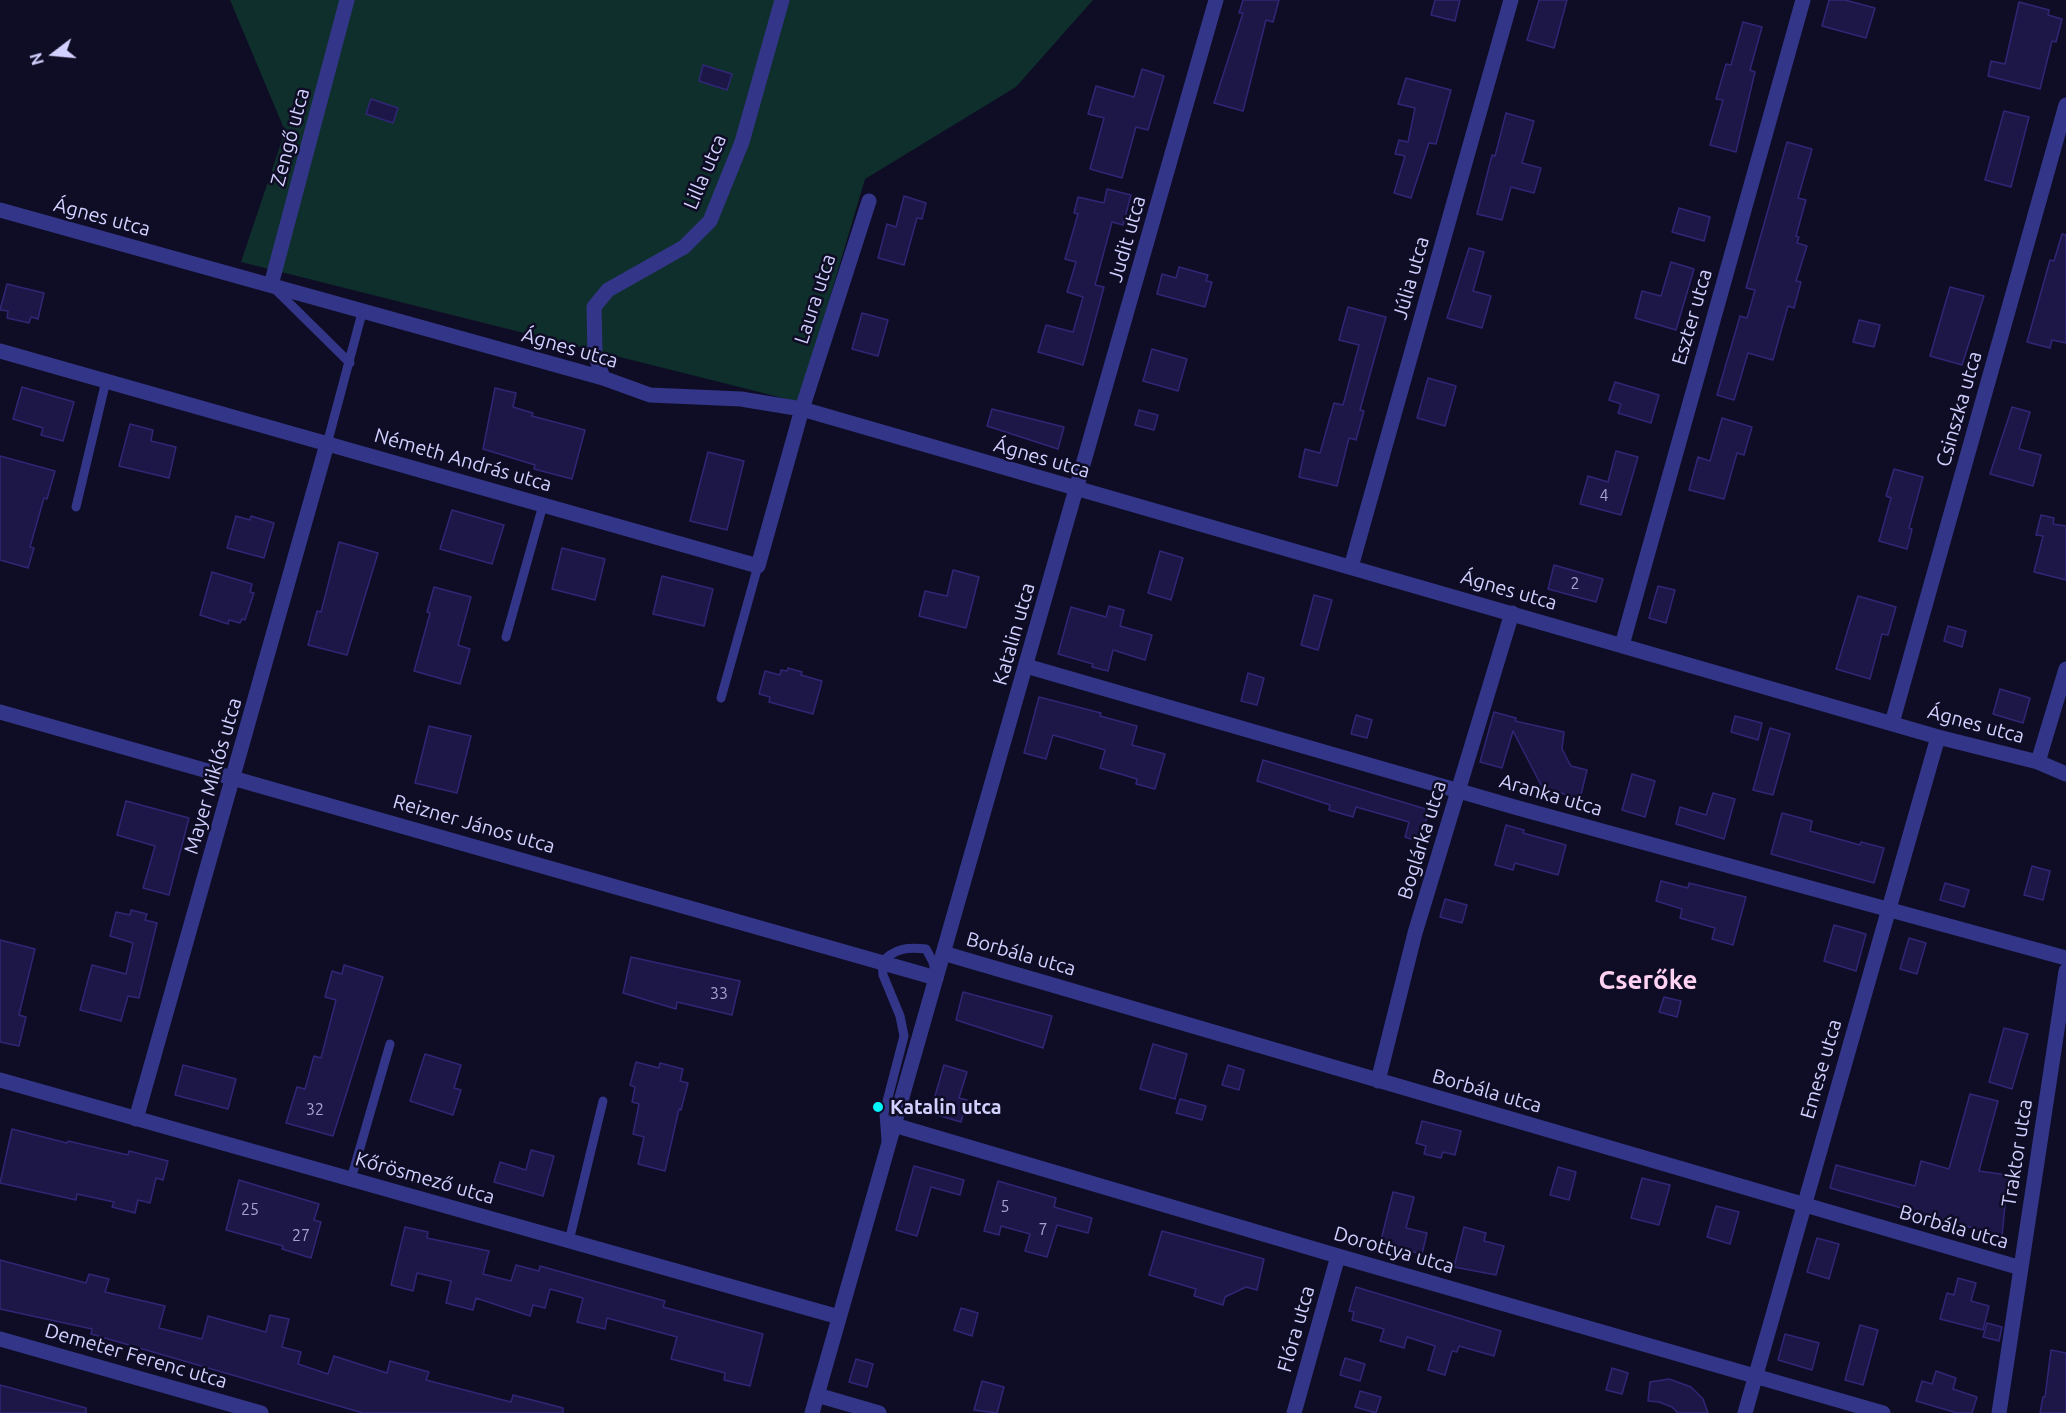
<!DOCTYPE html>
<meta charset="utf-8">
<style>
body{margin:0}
#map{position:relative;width:2066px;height:1413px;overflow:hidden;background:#0f0c25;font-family:Ubuntu,sans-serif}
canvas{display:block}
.north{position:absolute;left:24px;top:24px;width:60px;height:60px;-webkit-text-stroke:4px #0f0c25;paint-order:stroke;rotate:254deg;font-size:16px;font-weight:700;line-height:24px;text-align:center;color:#d2d0ff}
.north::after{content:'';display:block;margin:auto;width:21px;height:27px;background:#d2d0ff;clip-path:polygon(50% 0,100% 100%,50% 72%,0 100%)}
</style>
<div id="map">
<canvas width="2066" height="1413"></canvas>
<div class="north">N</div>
</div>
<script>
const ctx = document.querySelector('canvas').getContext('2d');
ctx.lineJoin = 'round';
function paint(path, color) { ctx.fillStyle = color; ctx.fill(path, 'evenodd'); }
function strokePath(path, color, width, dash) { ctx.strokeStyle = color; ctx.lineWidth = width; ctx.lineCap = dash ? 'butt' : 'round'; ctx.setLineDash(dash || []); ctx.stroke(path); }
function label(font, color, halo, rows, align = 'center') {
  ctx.font = font + ' Ubuntu,sans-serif'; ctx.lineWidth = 5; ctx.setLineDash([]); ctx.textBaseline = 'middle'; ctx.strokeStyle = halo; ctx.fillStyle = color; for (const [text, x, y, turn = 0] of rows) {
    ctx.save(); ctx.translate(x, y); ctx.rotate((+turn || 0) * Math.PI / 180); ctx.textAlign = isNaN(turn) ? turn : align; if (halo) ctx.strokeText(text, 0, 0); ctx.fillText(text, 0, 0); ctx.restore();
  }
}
paint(new Path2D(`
 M230,0H1093L1016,87L865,179L799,402L241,262L285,131Z`), '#0f2f2c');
const building = new Path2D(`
 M1243,0H1279L1273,22L1266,20L1243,111L1214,103L1243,13H1239Z
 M1435,0H1460L1455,21L1431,15Z
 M1539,0H1567L1554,48L1527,40Z
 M1829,0H1845L1875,8L1866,38L1822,26Z
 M2019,2L2049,10L2048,15L2062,19L2056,42L2052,41L2040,89L1988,76L1991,61L2005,64Z
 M1743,22L1762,27L1750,70L1755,72L1736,152L1710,145L1723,100L1716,99L1726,64L1731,65Z
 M703,65L732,74L727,90L699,81Z
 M1142,69L1164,76L1148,130L1136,127L1122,178L1090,169L1104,118L1088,114L1096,86L1134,97Z
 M1406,78L1451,90L1436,144L1429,143L1411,198L1394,193L1405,156L1395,154L1399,140L1408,142L1415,108L1398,104Z
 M371,99L398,108L393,123L366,114Z
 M2004,111L2029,117L2011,187L1985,180Z
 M1506,113L1534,121L1522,163L1541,168L1534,193L1511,187L1502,220L1477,214L1492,155L1495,156Z
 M1787,142L1812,149L1798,198L1806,200L1796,236L1799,237L1797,243L1807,246L1796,281L1801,282L1794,308L1788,306L1773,360L1748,353L1734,400L1717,395L1740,316L1747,318L1755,290L1746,288Z
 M1107,189L1131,195L1123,225L1112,222L1095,285L1104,287L1083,365L1038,352L1046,325L1073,332L1083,297L1067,292L1076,262L1065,259L1078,214L1074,213L1078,197L1104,203Z
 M904,196L926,203L922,219L917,218L904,265L878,258L887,224L896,227Z
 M1679,208L1710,217L1704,241L1672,232Z
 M2062,234L2066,235V343L2052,340L2050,348L2027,342L2050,260L2054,261Z
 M1469,248L1484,252L1473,291L1491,296L1482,328L1447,318Z
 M1671,262L1694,269L1676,330L1635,318L1642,291L1661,296Z
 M1179,267L1208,275L1206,281L1212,282L1205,307L1157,294L1162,274L1176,278Z
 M7,284L44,293L38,319L31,317L29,323L7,318L8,311L0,310Z
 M1950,287L1984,296L1962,365L1930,356Z
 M1348,307L1386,317L1360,410L1364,411L1356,440L1349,438L1337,486L1299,477L1305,449L1320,453L1334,403L1343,405L1359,345L1339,340Z
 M862,313L888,320L878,356L852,349Z
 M1859,320L1880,325L1874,347L1853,342Z
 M1152,349L1187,359L1178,391L1143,381Z
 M1428,378L1456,386L1445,426L1417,418Z
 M1615,382L1659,395L1651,423L1618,413L1621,404L1609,400Z
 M22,387L74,402L63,441L41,435L43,428L13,419Z
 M495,388L516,393L513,407L533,413L532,416L585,430L572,479L534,469L535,465L483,449Z
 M2012,407L2030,412L2019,449L2041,455L2033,486L1990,474Z
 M992,409L1064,427L1058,449L987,426Z
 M1139,410L1158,415L1154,430L1135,425Z
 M1722,418L1752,427L1744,455L1737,453L1724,499L1689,490L1698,457L1710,461Z
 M130,424L153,430L151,441L176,447L169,478L119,466Z
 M1616,451L1638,457L1621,515L1580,504L1588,476L1608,482Z
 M708,452L744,461L727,530L690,521Z
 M0,456L55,471L47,499L44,498L30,547L34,548L28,568L0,560Z
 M1894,469L1923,477L1909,528L1912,529L1907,549L1879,541L1891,498L1886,496Z
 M452,510L504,525L492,564L440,549Z
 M2041,515L2054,518L2053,524L2066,526V580L2034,572L2043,536L2036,535Z
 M236,516L250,520L251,516L274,523L264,558L227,548Z
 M339,542L378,553L347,655L308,645L317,611L321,612Z
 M562,548L605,559L595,600L552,589Z
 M1160,551L1183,558L1171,600L1148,593Z
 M1554,565L1603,579L1596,602L1548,589Z
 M953,570L979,577L966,628L919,616L925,591L947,596Z
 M212,572L252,584L250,592L254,593L245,620L242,619L240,623L229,620L228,624L200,615Z
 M662,576L713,589L704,626L653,614Z
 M1658,586L1675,590L1666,623L1649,618Z
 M434,587L471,597L458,645L470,649L460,684L414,671L430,613L427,612Z
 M1314,595L1332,600L1318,650L1301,645Z
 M1858,596L1896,607L1888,635L1882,634L1870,679L1836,669Z
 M1109,606L1124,610L1120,626L1152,635L1145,660L1113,650L1108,671L1092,667L1093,664L1058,654L1071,607L1106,617Z
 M1948,626L1966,631L1962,647L1944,641Z
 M788,668L802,672L801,675L822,681L813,714L769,702L770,697L759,694L765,671L780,675L781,670L787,671Z
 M1248,673L1264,678L1257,705L1241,701Z
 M2000,689L2030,698L2023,723L1993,714Z
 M1039,697L1101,713L1100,716L1137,726L1132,745L1165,754L1155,789L1136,784L1137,779L1100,768L1105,750L1053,735L1046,759L1024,753Z
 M1494,712L1516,718L1515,721L1564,732L1562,749L1571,766L1587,770L1580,799L1542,787L1513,731L1502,768L1480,762Z
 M1356,715L1372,720L1367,738L1351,734Z
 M1735,716L1762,723L1758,740L1731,732Z
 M429,726L471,736L457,793L415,783Z
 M1770,728L1790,734L1773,795L1753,790Z
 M1263,760L1429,810L1420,842L1405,837L1409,822L1356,807L1353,817L1329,810L1330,805L1257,781Z
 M1632,774L1655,781L1645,817L1622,810Z
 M1713,793L1735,799L1724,839L1676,824L1680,807L1706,815Z
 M126,801L189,818L169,895L143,888L155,846L117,835Z
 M1782,813L1812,821L1810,831L1860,845L1861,842L1884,848L1874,883L1771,854Z
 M1506,825L1524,830L1523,833L1566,845L1558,875L1515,863L1513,870L1495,865Z
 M2032,866L2050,871L2043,900L2024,895Z
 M1661,881L1688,888L1689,883L1746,897L1733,945L1712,939L1715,928L1680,918L1682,909L1656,901Z
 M1945,883L1969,890L1964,907L1940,900Z
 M1445,899L1467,905L1462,923L1440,917Z
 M131,910L147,914L145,920L157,923L139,998L128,996L121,1021L80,1010L92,965L126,974L133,943L110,936L116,912L130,915Z
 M1834,925L1866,934L1856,971L1824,961Z
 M1909,938L1926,943L1917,974L1900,969Z
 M0,940L35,949L19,1015L26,1017L19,1046L0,1042Z
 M631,957L740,981L732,1015L677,1002L676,1009L623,993Z
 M344,965L383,977L333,1136L286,1123L297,1087L305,1089L314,1056L321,1058L336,1000L325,997L332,971L342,974Z
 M963,992L1052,1016L1043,1048L956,1020Z
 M1664,997L1681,1001L1677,1017L1659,1012Z
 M2004,1028L2028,1034L2012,1089L1989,1082Z
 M1153,1044L1187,1054L1175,1099L1140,1089Z
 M425,1054L461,1065L454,1088L461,1090L453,1115L410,1101Z
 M636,1062L659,1068L660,1063L683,1069L680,1081L688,1083L681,1110L679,1109L665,1171L638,1164L644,1137L633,1134L639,1104L632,1102L635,1087L630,1085Z
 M183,1065L236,1079L228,1109L175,1095Z
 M944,1065L967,1072L959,1098L967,1100L961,1122L930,1113Z
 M1228,1065L1244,1070L1239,1090L1222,1085Z
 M1970,1094L1998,1101L1979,1171L2008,1175L2002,1236L1830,1188L1836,1165L1915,1186L1921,1161L1949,1169Z
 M1180,1099L1206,1106L1202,1120L1176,1113Z
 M1422,1121L1461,1131L1455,1155L1443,1152L1441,1158L1424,1154L1426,1146L1416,1143Z
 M12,1129L67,1143L68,1141L128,1155L129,1151L168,1161L163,1180L156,1178L150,1203L138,1200L135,1213L112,1207L114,1202L77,1194L76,1200L0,1183Z
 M531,1150L554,1156L543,1196L494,1182L500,1162L526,1170Z
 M914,1166L964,1180L960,1195L931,1187L917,1236L896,1230Z
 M1558,1167L1576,1172L1569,1200L1550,1195Z
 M1642,1178L1670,1185L1659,1225L1631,1218Z
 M239,1180L319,1204L314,1220L321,1222L311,1258L282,1249L283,1246L226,1230Z
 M998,1181L1056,1198L1054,1207L1092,1218L1088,1233L1057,1225L1047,1257L1025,1251L1030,1234L1001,1226L999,1235L984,1231Z
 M1393,1192L1414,1197L1406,1228L1427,1233L1422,1254L1380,1244Z
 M1716,1206L1739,1212L1730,1244L1707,1237Z
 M405,1227L428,1232L427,1238L489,1251L483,1274L511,1281L516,1265L539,1271L540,1266L665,1301L663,1307L763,1334L750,1386L724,1380L725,1373L671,1359L677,1337L607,1318L605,1329L577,1322L583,1298L550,1289L545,1308L533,1305L530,1316L476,1298L473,1310L446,1303L451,1281L417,1273L413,1291L391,1285Z
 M1464,1227L1486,1233L1484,1241L1504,1246L1496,1275L1454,1267Z
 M1162,1231L1264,1259L1257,1290L1246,1287L1225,1297L1223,1305L1194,1296L1196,1289L1149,1275Z
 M1817,1238L1839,1244L1829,1279L1807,1272Z
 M0,1260L86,1283L89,1274L109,1279L105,1292L165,1306L159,1328L202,1339L208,1316L266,1332L270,1315L289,1319L282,1347L301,1352L298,1364L328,1374L334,1356L387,1373L390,1361L429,1372L426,1380L511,1402L513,1395L563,1408V1413H363L91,1334L92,1329L0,1309Z
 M1958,1278L1976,1283L1971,1301L1989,1306L1983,1330L1940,1319L1947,1293L1954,1295Z
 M1356,1287L1501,1331L1494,1356L1459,1346L1457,1352L1452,1351L1445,1375L1428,1370L1435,1346L1407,1337L1404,1348L1380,1341L1384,1329L1352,1320L1354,1312L1349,1311Z
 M961,1308L978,1313L972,1336L954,1330Z
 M1987,1323L2002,1327L1999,1341L1983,1337Z
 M1860,1325L1878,1330L1863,1385L1845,1380Z
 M1785,1334L1819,1343L1812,1370L1778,1360Z
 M2051,1350L2066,1353V1413H2040L2043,1397H2045Z
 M1345,1358L1365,1364L1360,1381L1340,1375Z
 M856,1359L873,1364L867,1387L849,1382Z
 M1612,1368L1628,1373L1622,1394L1606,1390Z
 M1936,1371L1956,1378L1953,1389L1977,1397L1972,1413H1957L1916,1401L1922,1381L1932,1384Z
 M1669,1379L1691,1387L1703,1399L1708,1413H1678L1672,1407L1659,1402L1648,1401L1650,1382Z
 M982,1381L1004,1387L997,1413L974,1410Z
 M0,1385L86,1408V1413H0Z
 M1360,1391L1381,1397L1376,1413L1355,1407Z`);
paint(building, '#1d1748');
strokePath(building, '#302676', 1.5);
strokePath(new Path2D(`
 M275,289L350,363
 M327,444L362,313
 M76,507L106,381
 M506,637L543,505
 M721,698L758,566
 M886,1141L884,1113L904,1036L900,1016L883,975L882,963C893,948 909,947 926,949L933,962L935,973
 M351,1179L390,1044
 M569,1241L603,1101`), '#333688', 9);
strokePath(new Path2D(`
 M0,210L603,378L650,395L741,399L802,409L1938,737L2038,762L2066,774
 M271,285L347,0
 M0,351L758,566L802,409L869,201
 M603,378L595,354L594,307L608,290L684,247L710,221L742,142L782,0
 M1351,567L1511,0
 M1622,645L1803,0
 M1026,666L1518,808L2066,958
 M0,712L936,978L1216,0
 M1892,723L2066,105
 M2038,762L2066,669
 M943,953L2021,1268
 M0,1080L839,1317
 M1378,1081L1415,933L1512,613
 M136,1119L327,444
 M894,1125L1338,1256L1883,1413
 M0,1339L261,1413
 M817,1395L879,1413
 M1294,1413L1338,1256
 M1745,1413L1938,737
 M1999,1413L2066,971`), '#333688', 15);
strokePath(new Path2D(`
 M812,1413L936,978`), '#333688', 15);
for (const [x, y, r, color] of [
 [878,1107,6,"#00f5fb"]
]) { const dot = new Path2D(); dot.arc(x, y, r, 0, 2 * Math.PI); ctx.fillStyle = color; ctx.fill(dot); strokePath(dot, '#0f0c25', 2); }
label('16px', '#a5a2d1', null, [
 ["4",1604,496],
 ["2",1575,584],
 ["33",719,994],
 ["32",315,1110],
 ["5",1005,1207],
 ["25",250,1210],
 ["7",1043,1230],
 ["27",301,1236]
]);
label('20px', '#d2d0ff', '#0f0c25', [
 ["Zengő utca",290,137,-75],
 ["Lilla utca",705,172,-67],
 ["Ágnes utca",102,217,15],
 ["Judit utca",1127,239,-74],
 ["Júlia utca",1411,278,-74],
 ["Laura utca",815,299,-72],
 ["Eszter utca",1692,317,-74],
 ["Ágnes utca",570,348,16],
 ["Csinszka utca",1959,409,-74],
 ["Ágnes utca",1042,458,16],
 ["Németh András utca",463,460,16],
 ["Ágnes utca",1509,590,16],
 ["Katalin utca",1014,634,-74],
 ["Ágnes utca",1976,724,15],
 ["Mayer Miklós utca",213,776,-74],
 ["Aranka utca",1551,795,16],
 ["Reizner János utca",474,824,16],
 ["Boglárka utca",1422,840,-73],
 ["Borbála utca",1021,954,16],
 ["Emese utca",1821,1069,-74],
 ["Borbála utca",1487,1091,16],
 ["Traktor utca",2017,1153,-81],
 ["Kőrösmező utca",425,1178,16],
 ["Borbála utca",1954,1227,16],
 ["Dorottya utca",1394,1250,16],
 ["Flóra utca",1296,1329,-74],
 ["Demeter Ferenc utca",136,1356,16]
]);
label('bold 20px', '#d2d0ff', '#0f0c25', [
 ["Katalin utca",890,1107]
], 'left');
label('bold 26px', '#ffd2f2', '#0f0c25', [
 ["Cserőke",1648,980]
]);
</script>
